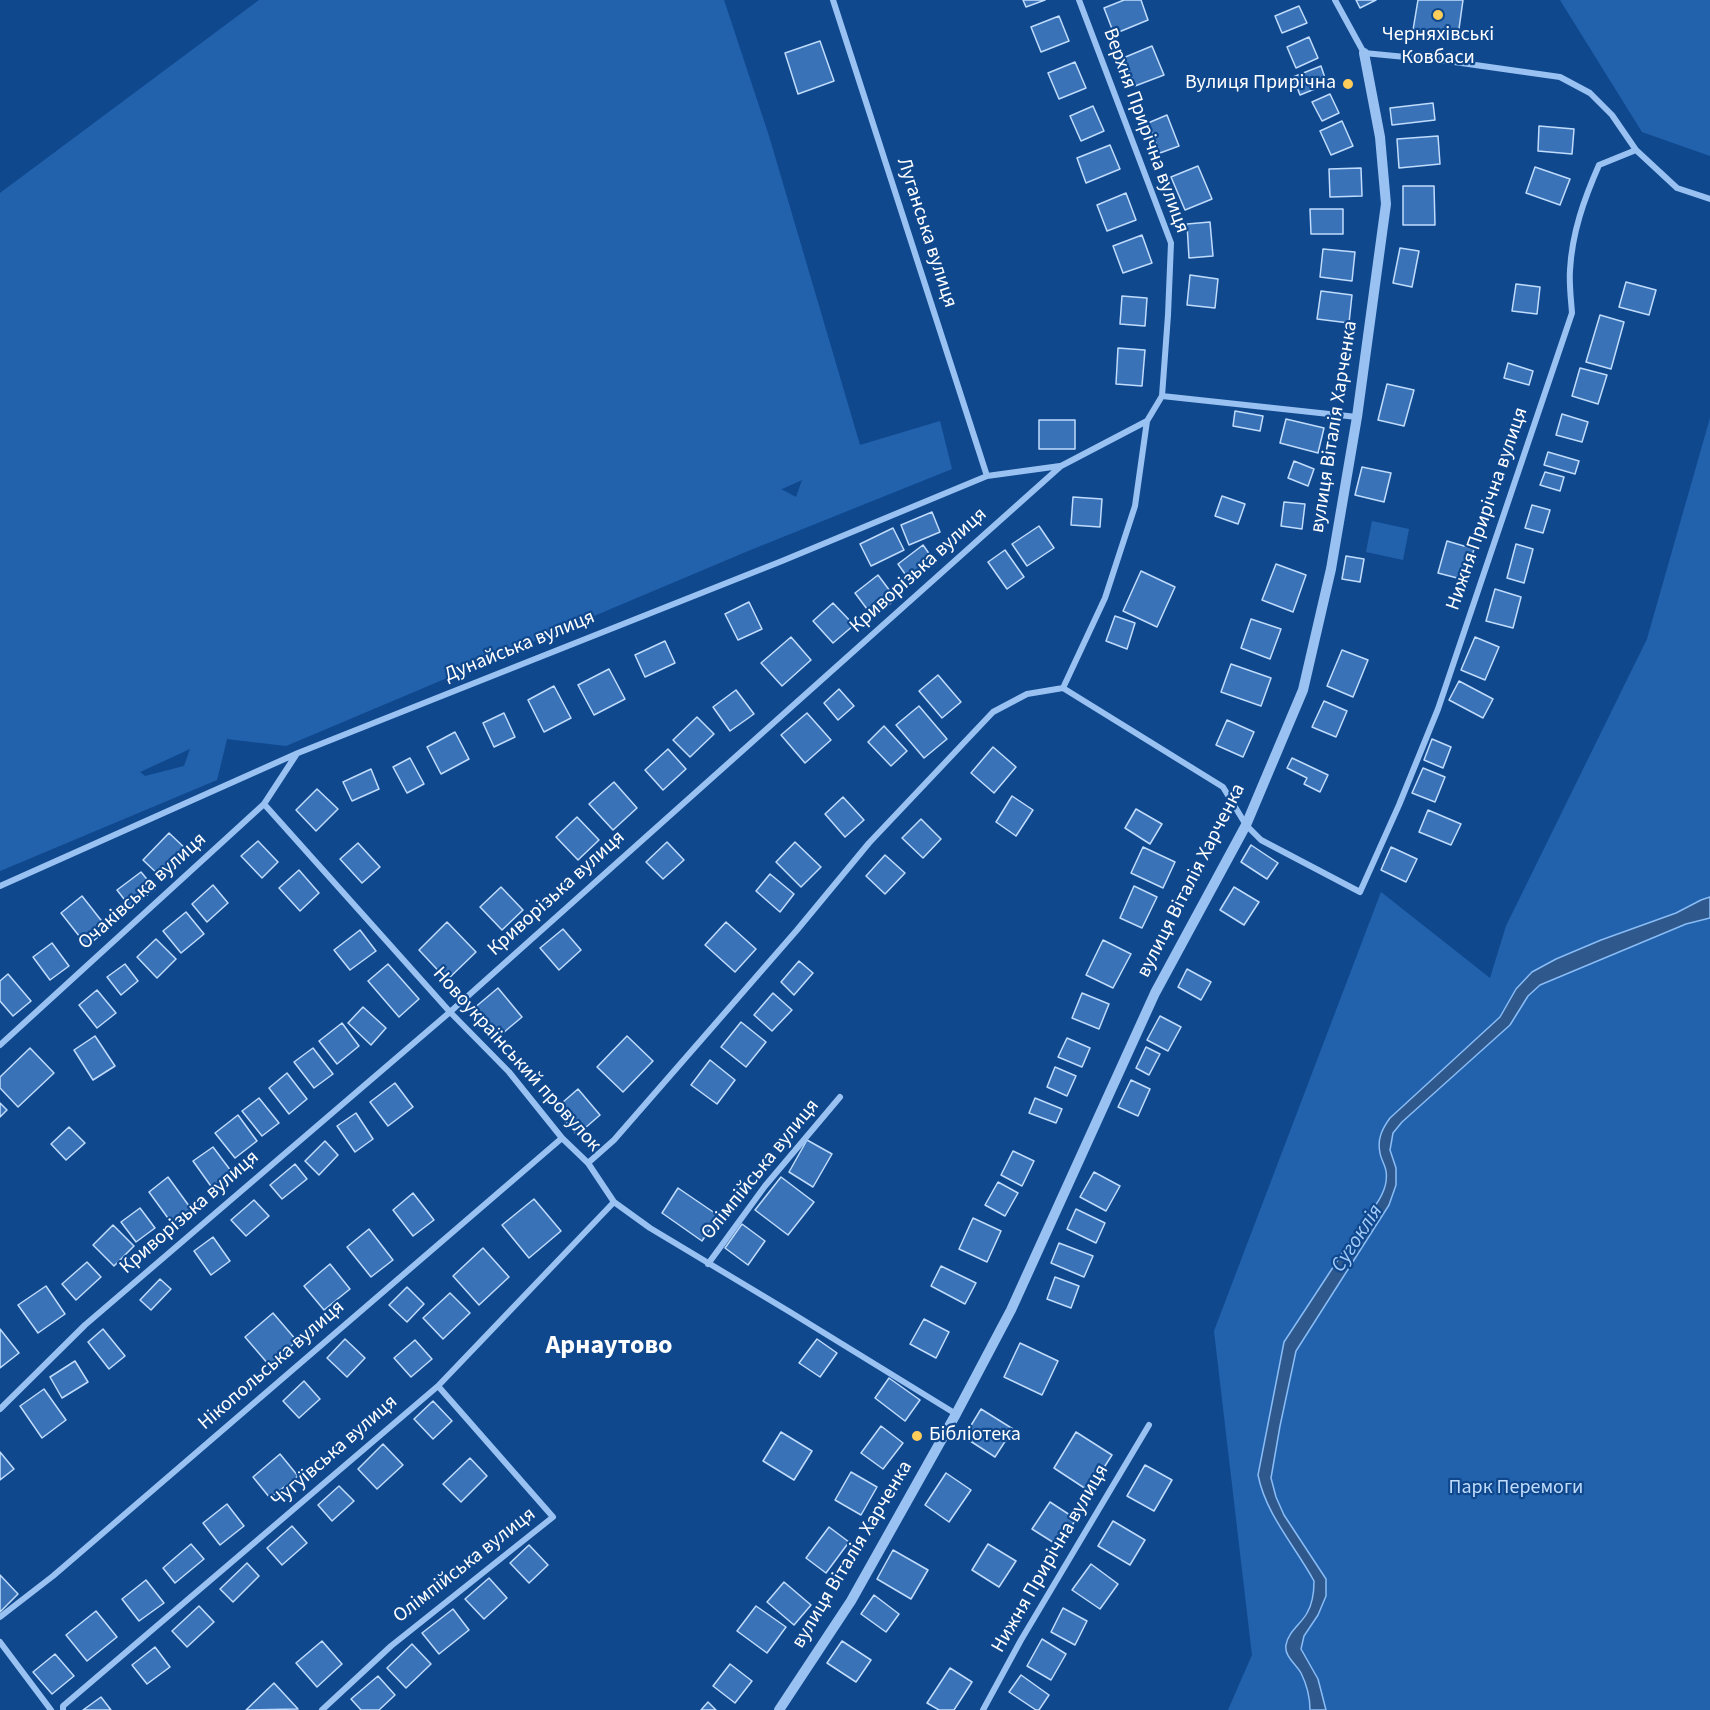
<!DOCTYPE html>
<meta charset="utf-8">
<style>
body{margin:0}
canvas{display:block;background:#10488e}
</style>
<canvas width="1710" height="1710"></canvas>
<script>
const ctx = document.querySelector('canvas').getContext('2d');
ctx.lineJoin = 'round';
function paint(path, color) { ctx.fillStyle = color; ctx.fill(path, 'evenodd'); }
function strokePath(path, color, width, dash) { ctx.strokeStyle = color; ctx.lineWidth = width; ctx.lineCap = dash ? 'butt' : 'round'; ctx.setLineDash(dash || []); ctx.stroke(path); }
function label(font, color, halo, rows, align = 'center') {
  ctx.font = font + ' "Source Sans 3",sans-serif'; ctx.lineWidth = 4.5; ctx.setLineDash([]); ctx.textBaseline = 'middle'; ctx.strokeStyle = halo; ctx.fillStyle = color; for (const [text, x, y, turn = 0] of rows) {
    ctx.save(); ctx.translate(x, y); ctx.rotate((+turn || 0) * Math.PI / 180); ctx.textAlign = isNaN(turn) ? turn : align; if (halo) ctx.strokeText(text, 0, 0); ctx.fillText(text, 0, 0); ctx.restore();
  }
}
paint(new Path2D(`
 M259,0H724L769,136L860,445L940,421L952,469L748,551L286,746L227,739L217,780L0,871V193ZM802,480L796,497L781,489H782ZM190,749L184,766L145,776L140,772Z
 M1560,0H1710V156L1642,132Z
 M1710,418V897L1701,900L1676,913L1601,940L1556,959L1516,989L1500,1017L1390,1118L1380,1153L1387,1172L1383,1192L1377,1205L1366,1217L1284,1342L1258,1475L1314,1581C1314,1606 1304,1617 1289,1636L1291,1660L1300,1671L1306,1685L1310,1701V1710H1228L1252,1655L1214,1331L1381,892L1490,978L1506,926L1647,639Z
 M1372,521L1409,529L1403,560L1366,552Z
 M1710,918V1710H1326L1318,1679L1301,1649L1304,1636L1318,1615L1326,1596V1579L1284,1515L1276,1497L1271,1478L1280,1426L1296,1351L1389,1205L1396,1184V1168L1390,1150L1393,1133L1402,1122L1510,1025L1528,996L1540,985L1686,924Z`), '#2262ad');
const water = new Path2D(`
 M1710,897V918L1686,924L1540,985L1528,996L1510,1025L1402,1122L1393,1133L1390,1150L1396,1168V1185L1389,1205L1296,1351L1280,1426L1271,1478L1276,1497L1284,1515L1326,1579V1596L1318,1615L1304,1636L1301,1649L1318,1679L1326,1710H1310C1310,1697 1307,1685 1301,1673C1296,1664 1284,1656 1286,1645C1288,1632 1301,1624 1307,1613C1313,1603 1314,1592 1314,1581C1295,1546 1266,1515 1258,1475L1284,1342L1366,1217C1377,1205 1389,1189 1386,1171C1385,1165 1381,1159 1380,1153C1377,1139 1382,1129 1390,1118L1500,1017L1516,989L1532,972L1556,959L1601,940L1676,913L1701,900Z`);
paint(water, '#2f588c');
strokePath(water, '#8abdf6', 1.5);
const building = new Path2D(`
 M1023,0H1045L1026,7Z
 M1124,0H1141L1148,20L1114,34L1104,8Z
 M1356,0H1376L1360,8Z
 M1418,0H1463L1458,36L1413,30Z
 M1299,6L1307,23L1282,33L1275,16Z
 M1059,16L1069,41L1041,52L1031,27Z
 M1309,37L1318,58L1296,68L1287,47Z
 M820,41L834,81L798,94L785,53Z
 M1152,46L1164,75L1135,86L1123,58Z
 M1075,62L1086,88L1059,99L1048,73Z
 M1321,66L1327,84L1300,95L1293,77Z
 M1330,94L1339,113L1322,121L1312,102Z
 M1433,103L1435,120L1392,125L1390,108Z
 M1093,106L1104,131L1081,141L1070,116Z
 M1167,115L1179,146L1160,153L1148,123Z
 M1342,121L1353,146L1331,155L1320,131Z
 M1539,126L1574,129L1572,154L1538,151Z
 M1438,136L1440,164L1399,168L1397,139Z
 M1110,145L1120,169L1086,183L1077,158Z
 M1198,166L1212,199L1185,210L1171,177Z
 M1535,167L1570,179L1560,205L1526,193Z
 M1361,168L1362,196L1330,197L1329,169Z
 M1403,186H1434L1435,225H1403Z
 M1126,193L1136,220L1107,231L1097,205Z
 M1310,209H1343V234H1311Z
 M1210,222L1213,256L1189,258L1187,224Z
 M1142,235L1152,263L1123,273L1113,246Z
 M1400,248L1419,251L1412,287L1393,283Z
 M1323,249L1355,252L1352,281L1320,277Z
 M1190,275L1218,279L1215,308L1187,305Z
 M1626,282L1656,290L1649,315L1619,307Z
 M1516,284L1540,287L1537,314L1512,311Z
 M1321,291L1352,295L1349,323L1317,319Z
 M1122,296L1147,298L1145,326L1120,324Z
 M1600,315L1624,322L1611,369L1586,362Z
 M1118,348L1145,350L1142,386L1116,384Z
 M1508,363L1533,371L1529,385L1504,378Z
 M1580,368L1607,375L1598,404L1572,396Z
 M1387,384L1414,390L1404,426L1378,420Z
 M1235,411L1263,416L1260,431L1233,426Z
 M1562,414L1588,422L1582,442L1556,435Z
 M1286,419L1324,428L1318,453L1280,443Z
 M1039,420H1075V449H1039Z
 M1548,452L1579,461L1575,474L1544,465Z
 M1294,461L1314,469L1308,486L1288,478Z
 M1362,467L1391,473L1384,502L1355,495Z
 M1545,472L1564,477L1560,491L1540,485Z
 M1222,496L1245,504L1238,524L1215,516Z
 M1073,497L1102,499L1100,527L1071,525Z
 M1284,502L1305,504L1302,529L1281,526Z
 M1532,505L1550,510L1543,533L1525,528Z
 M932,512L940,532L909,545L901,525Z
 M1039,526L1054,548L1027,566L1012,544Z
 M893,528L904,550L871,566L860,544Z
 M1447,541L1474,549L1465,580L1438,573Z
 M1516,544L1533,549L1524,583L1507,578Z
 M923,545L935,562L910,581L898,564Z
 M1005,550L1024,577L1007,589L988,562Z
 M1346,556L1364,559L1360,582L1342,579Z
 M1276,564L1306,575L1293,612L1262,600Z
 M1141,571L1175,587L1157,627L1123,611Z
 M878,575L896,599L873,617L855,593Z
 M1495,589L1521,597L1513,628L1486,621Z
 M749,602L762,629L738,640L725,614Z
 M833,603L854,625L833,643L813,621Z
 M1115,616L1135,623L1127,649L1106,641Z
 M1251,619L1281,629L1270,659L1241,648Z
 M791,637L811,660L782,686L761,663Z
 M1475,637L1499,647L1485,680L1461,670Z
 M665,641L675,663L645,677L635,655Z
 M1342,650L1368,660L1353,697L1327,686Z
 M1231,664L1271,678L1261,706L1221,692Z
 M609,669L625,699L594,715L578,685Z
 M938,675L961,702L942,718L919,691Z
 M1459,681L1493,699L1483,718L1449,700Z
 M554,686L571,718L544,732L528,700Z
 M839,689L854,706L838,720L824,703Z
 M736,690L754,714L730,731L713,707Z
 M1324,701L1347,711L1336,737L1312,727Z
 M919,706L947,739L924,758L896,725Z
 M504,713L515,737L494,747L483,723Z
 M807,713L831,740L805,763L781,735Z
 M697,717L714,734L690,757L673,740Z
 M1227,720L1254,732L1243,757L1216,745Z
 M884,726L907,751L891,766L868,742Z
 M455,732L469,759L441,774L427,747Z
 M1432,739L1451,747L1443,768L1424,760Z
 M993,747L1016,767L994,793L971,773Z
 M668,749L686,769L663,790L645,770Z
 M410,758L424,784L407,793L393,767Z
 M1292,758L1328,775L1320,792L1304,784L1307,778L1287,768Z
 M1423,768L1445,777L1435,802L1412,793Z
 M371,769L379,789L352,801L343,782Z
 M614,782L637,808L613,830L589,804Z
 M317,789L338,809L316,831L296,810Z
 M1012,796L1033,810L1016,836L996,822Z
 M843,797L864,820L845,837L825,814Z
 M1136,809L1162,824L1150,844L1125,828Z
 M1428,810L1461,824L1451,845L1419,832Z
 M577,817L599,840L578,860L556,837Z
 M921,819L941,839L923,858L902,838Z
 M169,833L188,851L162,878L143,860Z
 M258,841L278,862L262,878L241,856Z
 M667,842L684,860L663,879L646,862Z
 M795,842L821,867L801,887L776,862Z
 M358,843L380,867L362,883L340,859Z
 M1251,845L1278,863L1267,879L1241,862Z
 M1143,847L1175,862L1163,888L1131,873Z
 M1391,847L1417,859L1406,882L1381,870Z
 M885,855L905,873L885,894L866,876Z
 M299,870L319,893L300,911L279,888Z
 M141,872L155,889L131,908L117,890Z
 M770,874L794,894L780,912L756,891Z
 M213,885L228,903L207,922L192,904Z
 M1134,886L1157,897L1142,928L1120,918Z
 M501,887L523,910L502,930L480,907Z
 M1234,887L1259,902L1244,925L1220,910Z
 M82,896L108,929L87,946L61,913Z
 M186,912L204,934L181,953L163,931Z
 M447,922L476,952L447,980L419,950Z
 M726,922L756,949L735,972L705,945Z
 M563,929L581,950L559,970L540,948Z
 M360,930L376,951L350,970L334,950Z
 M156,939L176,959L157,978L137,957Z
 M1103,940L1131,954L1113,988L1086,975Z
 M52,943L69,966L50,980L33,957Z
 M799,961L813,973L794,995L781,982Z
 M125,964L138,981L121,995L107,977Z
 M388,964L419,999L399,1017L368,981Z
 M1187,969L1211,982L1201,1000L1178,987Z
 M8,974L31,1001L13,1016L0,1001V981Z
 M498,988L522,1017L497,1038L473,1009Z
 M97,990L116,1013L97,1028L79,1005Z
 M773,993L792,1010L772,1031L754,1015Z
 M1082,993L1109,1004L1099,1029L1072,1018Z
 M363,1007L386,1028L371,1045L348,1023Z
 M1160,1016L1181,1027L1168,1051L1147,1040Z
 M741,1022L766,1042L746,1067L721,1047Z
 M342,1023L359,1046L337,1064L319,1041Z
 M95,1036L115,1066L93,1080L74,1050Z
 M627,1036L653,1061L623,1092L597,1067Z
 M1067,1038L1090,1048L1082,1067L1058,1057Z
 M1146,1047L1160,1054L1149,1075L1136,1068Z
 M30,1048L54,1073L18,1107L0,1088V1077Z
 M313,1048L333,1074L314,1088L294,1062Z
 M710,1060L735,1080L717,1104L691,1085Z
 M1055,1067L1076,1076L1067,1096L1047,1087Z
 M287,1073L307,1099L289,1114L269,1088Z
 M1131,1080L1150,1089L1138,1116L1118,1107Z
 M395,1083L413,1107L388,1126L370,1102Z
 M578,1089L600,1115L577,1135L555,1109Z
 M259,1098L279,1123L262,1136L242,1111Z
 M1035,1098L1062,1109L1056,1123L1029,1113Z
 M0,1103L7,1110L0,1117Z
 M356,1113L373,1139L355,1152L337,1126Z
 M238,1115L257,1141L235,1158L215,1133Z
 M69,1127L85,1143L66,1160L51,1144Z
 M807,1140L832,1154L813,1187L789,1172Z
 M325,1141L338,1155L319,1175L305,1161Z
 M213,1147L234,1175L213,1189L193,1161Z
 M1013,1151L1034,1161L1022,1186L1001,1175Z
 M295,1164L307,1179L282,1199L270,1185Z
 M1094,1172L1120,1186L1106,1211L1080,1197Z
 M168,1177L192,1210L173,1225L149,1192Z
 M781,1177L814,1202L788,1235L755,1210Z
 M998,1182L1018,1193L1005,1216L985,1205Z
 M678,1188L719,1216L702,1241L662,1213Z
 M413,1193L434,1220L413,1236L393,1210Z
 M534,1199L561,1231L529,1258L502,1225Z
 M254,1200L269,1216L246,1236L231,1220Z
 M140,1208L155,1228L136,1242L121,1222Z
 M1076,1209L1105,1223L1096,1243L1067,1229Z
 M973,1218L1001,1231L987,1262L959,1249Z
 M742,1224L765,1241L748,1265L725,1248Z
 M113,1225L134,1246L114,1266L93,1245Z
 M369,1229L393,1260L371,1277L347,1247Z
 M213,1237L230,1261L211,1275L194,1251Z
 M1059,1243L1093,1256L1084,1277L1051,1263Z
 M483,1248L509,1277L479,1305L453,1276Z
 M87,1262L101,1277L76,1300L62,1284Z
 M330,1264L350,1289L324,1310L304,1286Z
 M941,1266L976,1283L965,1304L931,1286Z
 M1055,1277L1079,1286L1071,1308L1047,1299Z
 M160,1279L171,1289L151,1310L140,1300Z
 M46,1286L65,1314L38,1333L18,1305Z
 M407,1287L424,1304L407,1322L389,1305Z
 M450,1293L470,1313L443,1339L423,1318Z
 M273,1313L297,1341L269,1365L245,1337Z
 M924,1319L949,1332L936,1358L910,1344Z
 M0,1329L19,1353L0,1368Z
 M103,1329L125,1356L109,1369L88,1342Z
 M345,1339L365,1358L347,1377L327,1358Z
 M817,1339L837,1353L820,1377L799,1363Z
 M415,1340L432,1359L411,1377L394,1358Z
 M1020,1343L1058,1361L1042,1395L1004,1377Z
 M75,1361L88,1382L62,1398L50,1377Z
 M889,1378L920,1400L905,1421L875,1398Z
 M304,1381L320,1399L299,1418L283,1401Z
 M44,1389L66,1420L42,1438L20,1406Z
 M433,1401L452,1421L433,1439L414,1419Z
 M981,1409L1013,1429L995,1457L964,1437Z
 M881,1426L903,1443L883,1469L861,1453Z
 M781,1432L812,1451L794,1480L763,1461Z
 M1076,1432L1112,1455L1089,1491L1054,1468Z
 M383,1444L403,1465L377,1489L358,1469Z
 M0,1452L14,1469L0,1480Z
 M280,1454L298,1476L270,1498L253,1477Z
 M470,1458L487,1476L461,1502L443,1484Z
 M1145,1465L1172,1480L1154,1511L1127,1496Z
 M851,1472L877,1487L861,1515L835,1500Z
 M946,1473L971,1490L949,1522L925,1505Z
 M339,1486L354,1501L332,1521L318,1505Z
 M1050,1502L1076,1519L1059,1546L1032,1529Z
 M227,1504L244,1526L220,1545L203,1523Z
 M1113,1521L1145,1540L1130,1565L1098,1546Z
 M292,1526L307,1543L282,1565L267,1548Z
 M829,1527L849,1542L826,1573L806,1558Z
 M191,1544L204,1559L175,1583L163,1568Z
 M988,1544L1016,1561L999,1587L972,1570Z
 M529,1545L548,1565L529,1583L510,1563Z
 M893,1550L928,1570L911,1599L877,1579Z
 M247,1563L259,1576L233,1602L220,1589Z
 M1091,1564L1118,1584L1100,1609L1072,1590Z
 M0,1575L18,1594L0,1612Z
 M489,1578L507,1598L484,1619L465,1599Z
 M146,1580L164,1603L139,1621L122,1599Z
 M784,1582L811,1605L794,1625L767,1602Z
 M874,1595L899,1614L886,1632L861,1614Z
 M199,1606L214,1622L187,1647L172,1631Z
 M756,1606L786,1627L767,1653L737,1631Z
 M1063,1608L1087,1621L1075,1645L1051,1632Z
 M453,1609L469,1630L439,1654L422,1633Z
 M96,1611L117,1637L87,1661L66,1635Z
 M1042,1639L1066,1654L1051,1680L1027,1666Z
 M322,1641L342,1664L317,1687L296,1663Z
 M842,1641L871,1660L856,1682L827,1663Z
 M412,1644L431,1664L406,1688L387,1668Z
 M155,1647L170,1667L147,1684L132,1665Z
 M55,1654L74,1676L52,1694L33,1672Z
 M730,1664L752,1681L735,1703L713,1686Z
 M950,1668L972,1682L954,1710H939L927,1703Z
 M1021,1675L1049,1695L1039,1710H1036L1009,1692Z
 M378,1676L395,1695L379,1710H361L351,1699Z
 M274,1683L298,1709L246,1710Z
 M101,1697L111,1710H83Z
 M708,1702L716,1710H701Z`);
paint(building, '#3972b7');
strokePath(building, '#c0dcfd', 1.5);
strokePath(new Path2D(`
 M833,0L987,476
 M1335,0L1364,53L1447,61L1560,77L1590,93L1612,115L1636,150L1677,188L1710,199
 M1162,396L1357,417
 M1063,688L1223,787L1246,825L1261,840L1360,892L1399,805L1438,709L1572,313C1571,299 1569,284 1570,270C1572,233 1584,199 1599,165L1636,150
 M1063,688L1105,598L1135,506L1147,421L1162,396L1168,315L1171,243L1079,0
 M264,804L450,1012L509,1072L562,1138L588,1163L614,1202L650,1228L790,1312L956,1414
 M0,886L298,753L782,561L987,476L1060,466
 M0,1045L264,804L296,755
 M588,1163L614,1140L797,930L869,843L993,712L1027,694L1063,688
 M708,1264L765,1186L840,1097
 M0,1409L85,1325L450,1012L1061,466L1147,421
 M0,1617L53,1576L562,1138
 M0,1642L51,1710
 M63,1710V1706L438,1386L614,1202
 M322,1710L391,1646L553,1517L438,1386
 M983,1710L1021,1640L1149,1425`), '#99c2f2', 6);
strokePath(new Path2D(`
 M779,1710L851,1601L956,1414L1011,1310L1155,993L1246,825L1303,690L1331,569L1357,417L1386,204L1380,137L1364,53`), '#99c2f2', 10);
for (const [x, y, r, color] of [
 [1438,15,6,"#ffce5a"],
 [1348,84,6,"#ffce5a"],
 [917,1436,6,"#ffce5a"]
]) { const dot = new Path2D(); dot.arc(x, y, r, 0, 2 * Math.PI); ctx.fillStyle = color; ctx.fill(dot); strokePath(dot, '#10488e', 2); }
label('20px', '#fff', '#10488e', [
 ["Черняхівські",1438,36],
 ["Ковбаси",1438,59],
 ["Вулиця Прирічна",1336,84,"right"],
 ["Бібліотека",929,1436,"left"]
]);
label('20px', '#fff', '#10488e', [
 ["Верхня Прирічна вулиця",1145,131,70],
 ["Луганська вулиця",926,233,72],
 ["вулиця Віталія Харченка",1335,427,-81],
 ["Нижня Прирічна вулиця",1488,509,-71],
 ["Криворізька вулиця",919,571,-42],
 ["Дунайська вулиця",520,647,-22],
 ["вулиця Віталія Харченка",1192,881,-63],
 ["Очаківська вулиця",143,892,-42],
 ["Криворізька вулиця",557,894,-42],
 ["Новоукраїнський провулок",516,1060,48],
 ["Олімпійська вулиця",761,1170,-51],
 ["Криворізька вулиця",190,1213,-41],
 ["Нікопольська вулиця",272,1366,-41],
 ["Чугуївська вулиця",335,1452,-41],
 ["вулиця Віталія Харченка",853,1555,-59],
 ["Нижня Прирічна вулиця",1051,1559,-60],
 ["Олімпійська вулиця",465,1566,-38]
]);
label('20px', '#c0dcfd', '#10488e', [
 ["Парк Перемоги",1516,1489]
]);
label('italic 21px', '#a4ccfa', '#10488e', [
 ["Сугоклія",1358,1239,-57]
]);
label('bold 26px', '#fff', '#10488e', [
 ["Арнаутово",609,1347]
]);
</script>
